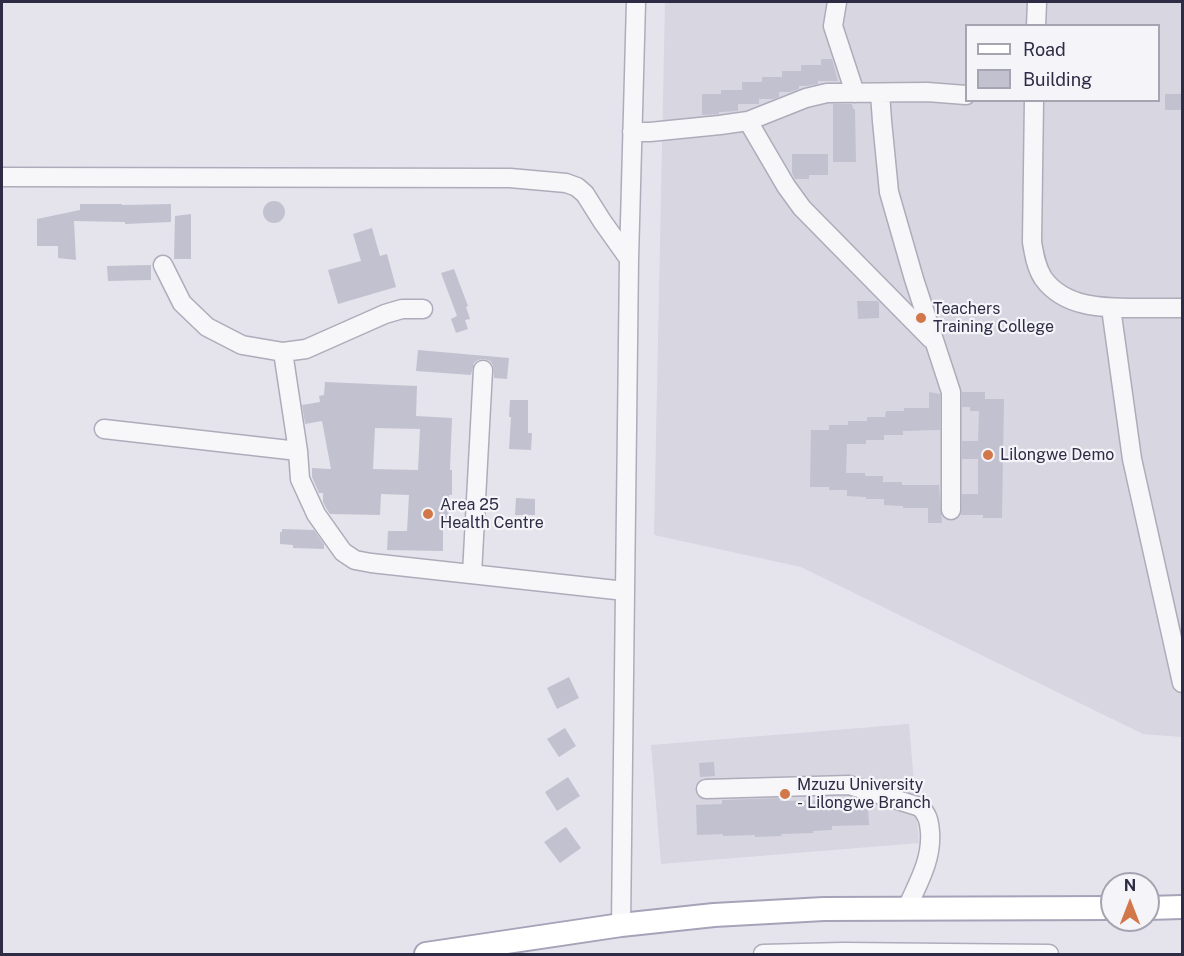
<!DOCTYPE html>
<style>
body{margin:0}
#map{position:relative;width:1184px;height:956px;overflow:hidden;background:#e5e4ec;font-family:"Public Sans",sans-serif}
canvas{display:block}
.frame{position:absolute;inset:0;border:3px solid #2e2b45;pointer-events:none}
.legend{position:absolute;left:965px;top:24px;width:195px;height:78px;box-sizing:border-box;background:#f4f4f9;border:2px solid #a5a4b1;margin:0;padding:8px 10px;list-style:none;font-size:18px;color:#2e2b45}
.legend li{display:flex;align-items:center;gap:12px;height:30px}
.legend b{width:30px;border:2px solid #a5a4b1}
.north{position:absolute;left:1100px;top:872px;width:60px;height:60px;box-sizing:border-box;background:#f4f4f9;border:2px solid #a5a4b1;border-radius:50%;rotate:0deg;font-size:16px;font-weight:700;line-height:24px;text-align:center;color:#2e2b45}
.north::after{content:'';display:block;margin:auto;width:21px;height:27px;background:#d17749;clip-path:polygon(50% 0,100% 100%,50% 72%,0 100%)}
</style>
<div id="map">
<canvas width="1184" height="956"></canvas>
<div class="frame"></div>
<ul class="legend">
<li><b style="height:8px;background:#fff"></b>Road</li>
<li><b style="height:16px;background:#c2c1cf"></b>Building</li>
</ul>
<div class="north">N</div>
</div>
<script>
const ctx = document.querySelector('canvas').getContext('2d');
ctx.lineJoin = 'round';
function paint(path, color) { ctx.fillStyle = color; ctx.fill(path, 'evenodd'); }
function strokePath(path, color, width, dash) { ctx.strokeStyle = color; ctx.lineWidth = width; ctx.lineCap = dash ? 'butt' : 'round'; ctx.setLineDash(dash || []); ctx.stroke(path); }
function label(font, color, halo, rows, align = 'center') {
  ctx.font = font + ' "Public Sans",sans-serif'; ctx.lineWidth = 4.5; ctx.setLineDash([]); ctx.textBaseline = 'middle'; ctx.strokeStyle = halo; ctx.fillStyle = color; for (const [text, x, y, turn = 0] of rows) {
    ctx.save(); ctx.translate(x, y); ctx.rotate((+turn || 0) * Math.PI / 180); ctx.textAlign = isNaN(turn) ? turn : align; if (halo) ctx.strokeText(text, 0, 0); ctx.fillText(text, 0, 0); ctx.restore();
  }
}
paint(new Path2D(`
 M665,2H1182V737L1143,734L801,567L654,535ZM966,26H1158V100H966Z
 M909,724L919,843L661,864L651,745Z`), '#d7d6e1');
paint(new Path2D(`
 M821,59H832L838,81H818V84L806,86H799V89L790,92H779V97L774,99H759V104H738V111L719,112V114L702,115V94H721V90H742V82H762V77H782V71H801V65H821Z
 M1165,94H1182V110H1165Z
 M833,104H852L853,109H855L856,162H833Z
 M792,154H828V175H809V179H795L792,173Z
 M263 212a11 11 0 1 1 22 0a11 11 0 1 1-22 0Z
 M80,204H122V205L171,204V222L125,224V222L74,221L76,260L58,258V246H37V219L80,210Z
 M191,214V259H174L175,216Z
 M372,228L380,256L387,254L396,287L338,304L328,270L361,261L353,234Z
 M151,265V280L108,281L107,266Z
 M454,269L468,306L466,307L470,319L465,320L468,329L456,333L451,319L457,316L441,273Z
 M857,301H877L879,302V318L858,319Z
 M418,350L509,358L507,379L494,378L493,365L490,361L484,359L478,360L474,363L471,375L416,371Z
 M325,382L417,386L416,416L452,418L450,470H452V495H449L448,525H443V551L387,550L388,531H407L409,495L381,494L380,515L330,514L326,508L323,502V493H319L312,477V468L331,469L322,421L305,424L302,405L320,402L319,396L324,395ZM375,428L420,429L418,470L373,469Z
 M929,392L940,394V430L903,431V435H884V440H866V444H847L846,473H865V476H883V482H902V485H939L942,523H928V508H903V506L884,505V499H866V497L847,496V490H829V487H810L811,430H829V425H848V421H867V417H885L886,411H904V408H929Z
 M962,392H985V399H1004L1002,518H983V515H961L962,494H978V459H962V441H978L979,411H970V407H962Z
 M510,400H528V433H532L531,450L509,449L511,417H509Z
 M516,498L535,499V515H515Z
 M282,529L314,530L324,544V549L293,548V545L280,544V532H282Z
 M569,677L579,698L557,709L547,688Z
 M565,728L576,746L559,757L547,739Z
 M714,762L715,776L700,777L699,763Z
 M568,777L580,796L557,811L545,792Z
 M780,798V801L831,800V808L868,807L869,825L832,826V830L813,831V833L781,834L782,836L755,837V835L723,836V834L697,835L696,805L722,804V800Z
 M566,827L581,848L560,863L544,842Z`), '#c2c1cf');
const minor = new Path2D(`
 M837,2L833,26L855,93
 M1036,26L1037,2
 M880,93L882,121L889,192L914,279L951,392V510
 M1034,100L1032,242C1034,254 1036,267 1043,278C1065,309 1106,308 1141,308C1155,308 1168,308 1182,308
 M748,121L786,186L802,208L931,339
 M632,132H650L720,125L748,121L806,98L827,93L927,92L966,95
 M2,177L510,178L566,183L577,187L585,194L602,221L629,259
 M163,265L182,303L207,327L242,345L283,352L306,349L385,314L402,309H423
 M1111,308L1132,459L1182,683
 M283,352L298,451L300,479L316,514L343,552L355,560L371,563L625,591
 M104,429L298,451
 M472,574L483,370
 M706,789L849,785L920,807C928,815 929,821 930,832C932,860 918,883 907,908
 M621,925L629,259L636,2
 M763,954L843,952L1049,954`);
const major = new Path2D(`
 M1148,908L1182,907
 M426,954L621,925L714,915L824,909L1112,908`);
strokePath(minor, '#aeacba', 21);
strokePath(major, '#a5a3b8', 26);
strokePath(minor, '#f7f7fa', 18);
strokePath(major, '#fff', 22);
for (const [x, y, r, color] of [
 [921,318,6,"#d17749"],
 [988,455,6,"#d17749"],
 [428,514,6,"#d17749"],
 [785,794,6,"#d17749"]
]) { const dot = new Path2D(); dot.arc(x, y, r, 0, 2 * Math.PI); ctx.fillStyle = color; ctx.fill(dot); strokePath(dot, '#f4f4f9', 2); }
label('16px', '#2e2b45', '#f4f4f9', [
 ["Teachers",933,309],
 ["Training College",933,327],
 ["Lilongwe Demo",1000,455],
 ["Area 25",440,505],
 ["Health Centre",440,523],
 ["Mzuzu University",797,785],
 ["- Lilongwe Branch",797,803]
], 'left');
</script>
